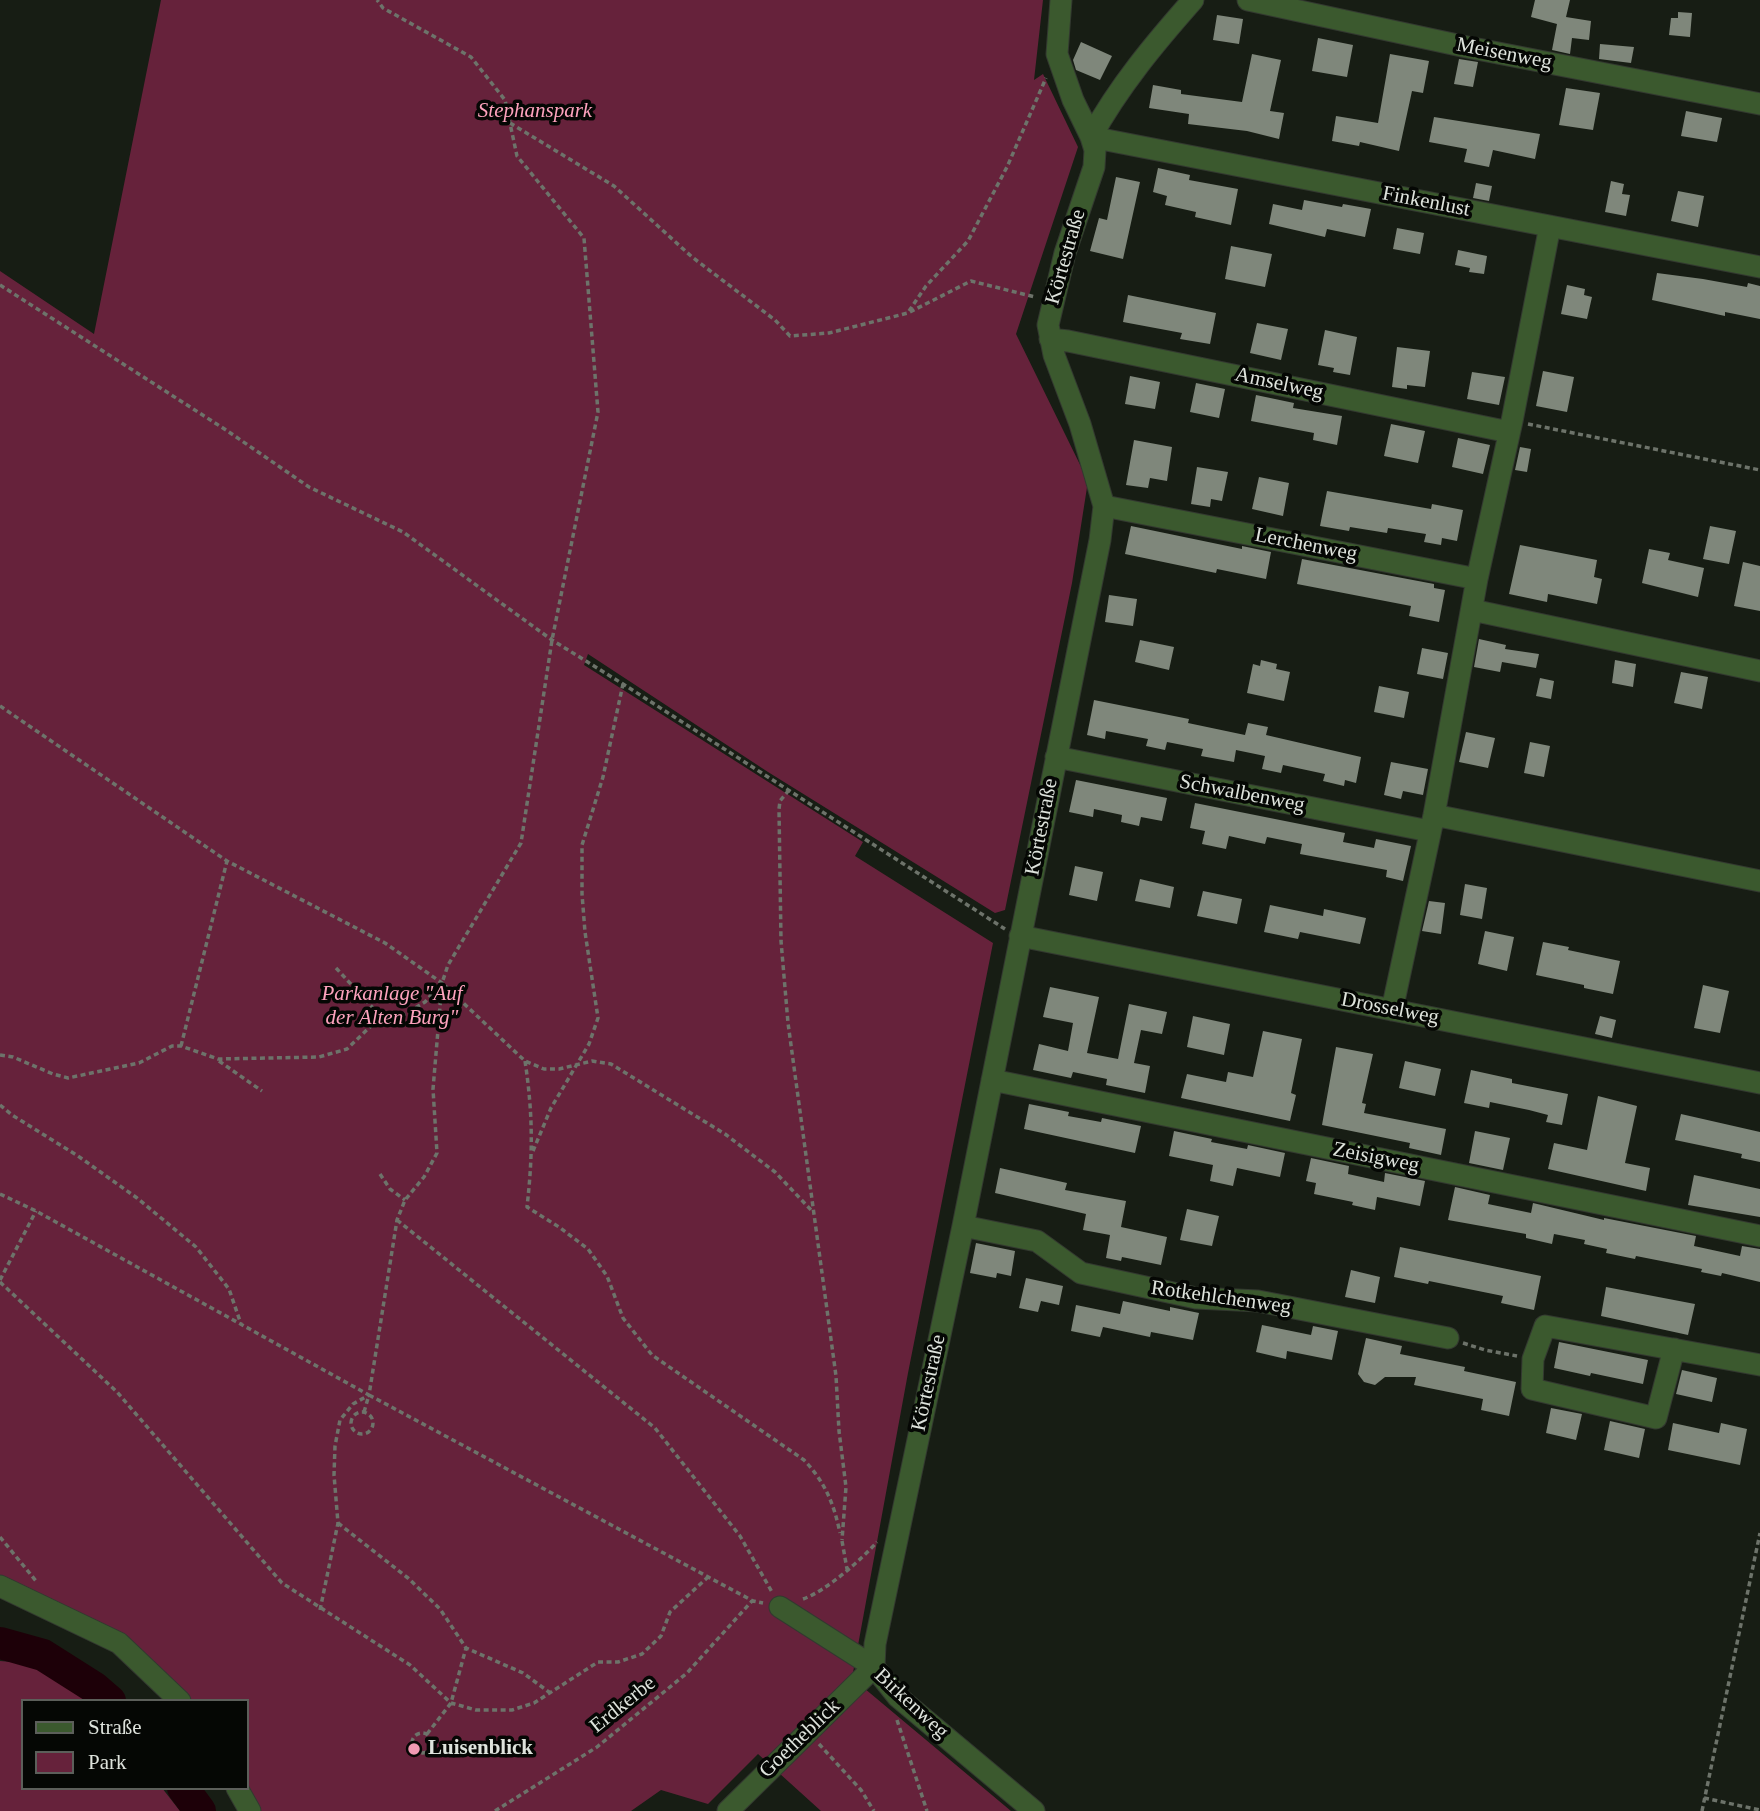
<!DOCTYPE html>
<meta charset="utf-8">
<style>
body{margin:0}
#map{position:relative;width:1760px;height:1811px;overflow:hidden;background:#171d14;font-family:Georgia,serif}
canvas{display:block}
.legend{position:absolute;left:21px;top:1699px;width:228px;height:91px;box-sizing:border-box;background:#050704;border:2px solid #5c5f5a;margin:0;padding:9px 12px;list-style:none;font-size:21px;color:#dee3dc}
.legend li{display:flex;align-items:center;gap:14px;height:35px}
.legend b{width:35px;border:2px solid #5c5f5a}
</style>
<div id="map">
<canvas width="1760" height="1811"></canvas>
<ul class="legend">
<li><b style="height:9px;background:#3b592e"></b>Straße</li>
<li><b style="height:19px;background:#66223b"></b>Park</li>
</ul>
</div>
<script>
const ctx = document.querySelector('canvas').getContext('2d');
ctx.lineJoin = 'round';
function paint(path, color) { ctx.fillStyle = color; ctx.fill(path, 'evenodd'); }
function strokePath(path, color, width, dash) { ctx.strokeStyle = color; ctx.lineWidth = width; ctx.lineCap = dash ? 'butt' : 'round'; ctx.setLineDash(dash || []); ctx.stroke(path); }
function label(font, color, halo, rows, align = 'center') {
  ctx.font = font + ' Georgia,serif'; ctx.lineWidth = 7; ctx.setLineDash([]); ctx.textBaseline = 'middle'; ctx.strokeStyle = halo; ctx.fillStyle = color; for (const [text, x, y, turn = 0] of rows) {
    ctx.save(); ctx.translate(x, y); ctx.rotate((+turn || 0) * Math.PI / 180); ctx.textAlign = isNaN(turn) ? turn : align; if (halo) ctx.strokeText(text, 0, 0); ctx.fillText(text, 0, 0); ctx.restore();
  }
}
paint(new Path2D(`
 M161,0H1043L1034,80L1043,74L1078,147L1016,334L1088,481L1072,583L1005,910L995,913L768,772L588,654L584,665L863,842L855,856L993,943L908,1373L852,1678L1011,1811H821L758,1754L708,1804L661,1790L631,1811H256L247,1788V1701H188L156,1668L0,1579V271L94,334Z
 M0,1661L25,1663L89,1696L93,1701H23V1788H162L180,1811H0Z`), '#66223b');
strokePath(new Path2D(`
 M0,1643L43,1655L95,1688L110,1701
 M183,1788L200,1811`), '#1d0008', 32);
paint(new Path2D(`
 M1535,0H1570L1566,17L1591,21L1589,40L1572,38L1570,54L1552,50L1557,24L1531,17Z
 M1678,12L1692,13L1690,37L1669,35L1671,18H1678Z
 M1217,15L1243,19L1239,44L1213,40Z
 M1318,38L1353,45L1347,77L1312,71Z
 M1081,42L1112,56L1100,80L1076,70L1073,60Z
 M1600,44L1634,47L1631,63L1599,59Z
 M1252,54L1281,60L1270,111L1284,113L1279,139L1247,131L1188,124L1189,114L1149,108L1153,85L1181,90V94L1242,102Z
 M1390,54L1429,61L1423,93L1412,91L1399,151L1360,142L1359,146L1332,141L1336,116L1378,123Z
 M1459,59L1478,62L1473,87L1454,84Z
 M1566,88L1600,93L1593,130L1559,125Z
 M1686,111L1722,118L1717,142L1681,136Z
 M1434,117L1540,134L1535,159L1493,150L1489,167L1464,162L1467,149L1429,142Z
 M1158,168L1190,175L1189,180L1238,189L1231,225L1195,217L1196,212L1165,205L1167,196L1153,192Z
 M1116,177L1140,182L1123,259L1090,251L1099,218L1107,220Z
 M1611,181L1624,184L1622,194L1630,195L1626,216L1605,212Z
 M1476,183L1492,186L1489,201L1473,198Z
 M1678,191L1704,196L1698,227L1671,221Z
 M1304,200L1342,207L1343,204L1371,209L1365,237L1327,229L1325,237L1269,224L1273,204L1302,210Z
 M1397,228L1424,233L1420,254L1393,249Z
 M1231,246L1272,254L1265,287L1225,279Z
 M1458,250L1487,256L1484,274L1469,272L1470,268L1455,265Z
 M1657,273L1703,279L1747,287L1748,283L1760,286V319L1725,312V316L1652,300Z
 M1567,285L1585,289L1584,295L1592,297L1587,319L1561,314Z
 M1128,295L1216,313L1210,344L1180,339L1182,333L1123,322Z
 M1257,323L1288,329L1281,360L1250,353Z
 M1325,330L1357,337L1350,375L1333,372L1334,368L1318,365Z
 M1397,347L1430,351L1425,387L1407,385V389L1392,387Z
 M1543,371L1574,377L1567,412L1536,406Z
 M1472,372L1505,377L1499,405L1467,399Z
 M1130,376L1160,382L1155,409L1125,404Z
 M1196,383L1225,389L1219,418L1190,412Z
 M1256,395L1294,403L1293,408L1342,416L1337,445L1313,440L1314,433L1251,421Z
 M1391,424L1425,431L1418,463L1384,456Z
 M1458,438L1490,445L1483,474L1452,467Z
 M1134,440L1172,447L1167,481L1150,478L1148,488L1126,485Z
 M1520,447L1531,449L1527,472L1515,470Z
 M1197,467L1228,472L1222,501L1211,499L1210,507L1191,504Z
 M1259,477L1289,483L1283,516L1252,509Z
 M1327,491L1431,509L1432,504L1463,510L1457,541L1442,538L1441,545L1424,542L1426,534L1388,528L1387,533L1350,527L1349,531L1320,526Z
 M1131,526L1242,549V546L1271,552L1266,579L1217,569L1216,573L1125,554Z
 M1710,526L1736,531L1729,564L1703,559Z
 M1520,545L1597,560L1594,577L1602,579L1597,604L1548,594L1547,602L1509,594Z
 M1649,549L1670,553L1668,560L1704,568L1698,597L1642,583Z
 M1302,559L1434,584V588L1445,590L1439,622L1409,616L1411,606L1297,584Z
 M1743,562L1760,566V611L1734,606Z
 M1109,595L1137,599L1133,626L1105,622Z
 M1479,639L1506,645L1505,649L1539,654L1536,668L1502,662L1500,672L1474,667Z
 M1140,640L1174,647L1169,670L1135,662Z
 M1422,648L1448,653L1443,679L1417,674Z
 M1261,660L1277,664L1276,669L1290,672L1284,701L1247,693L1253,664L1260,666Z
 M1615,660L1636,664L1633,687L1612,683Z
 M1681,672L1708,677L1702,709L1674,703Z
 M1540,678L1554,681L1551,699L1536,696Z
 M1379,686L1409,692L1404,718L1374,712Z
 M1094,700L1189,719L1188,723L1245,735L1248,723L1268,727L1266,735L1361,757L1356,783L1345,780L1344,786L1323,781L1325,774L1283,765L1281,773L1262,769L1265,756L1236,750L1234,762L1201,756L1203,749L1167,742L1165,750L1146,746L1148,739L1106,731L1105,739L1087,735Z
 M1466,732L1495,738L1488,768L1459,762Z
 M1530,742L1550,746L1544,777L1524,773Z
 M1391,762L1428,769L1423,795L1403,791L1401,799L1384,795Z
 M1076,780L1167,798L1162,821L1141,817L1139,826L1121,822L1122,815L1094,809L1093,817L1069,812Z
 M1195,803L1345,833L1343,842L1374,848L1376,839L1411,846L1403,881L1386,877L1387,870L1300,854L1302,844L1267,837L1265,844L1229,836L1226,849L1202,844L1205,831L1190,828Z
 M1075,866L1103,872L1097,901L1069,895Z
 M1140,879L1174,887L1170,908L1135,901Z
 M1465,884L1487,888L1482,919L1460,915Z
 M1203,891L1242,899L1237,924L1197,916Z
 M1429,901L1445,903L1441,934L1422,931Z
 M1270,905L1323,916L1324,909L1366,918L1360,944L1300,932L1298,939L1264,932Z
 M1485,931L1514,937L1507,971L1478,964Z
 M1543,942L1569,947L1568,950L1620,961L1613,994L1584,988V985L1536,975Z
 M1703,985L1729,991L1720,1033L1694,1028Z
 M1050,987L1099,997L1087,1053L1118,1059L1129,1004L1167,1012L1162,1034L1141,1030L1134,1063L1150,1066L1145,1093L1106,1085L1107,1079L1073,1072L1071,1078L1033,1070L1039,1044L1068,1051L1073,1023L1043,1017Z
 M1193,1016L1230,1024L1224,1055L1187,1047Z
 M1600,1016L1616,1020L1612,1038L1595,1034Z
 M1263,1031L1302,1039L1291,1093L1296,1095L1290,1121L1181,1098L1187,1074L1226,1082L1228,1072L1253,1077Z
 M1336,1047L1373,1054L1362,1103L1366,1104L1364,1113L1446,1129L1441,1155L1409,1148L1410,1143L1322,1125Z
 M1405,1061L1441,1069L1435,1096L1399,1088Z
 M1471,1070L1512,1079V1083L1568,1094L1562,1125L1546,1122L1548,1115L1529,1110L1490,1102L1489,1108L1464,1103Z
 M1598,1096L1637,1106L1625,1163L1650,1168L1646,1191L1548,1169L1554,1143L1587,1150Z
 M1029,1104L1069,1112L1068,1116L1101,1122L1102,1118L1141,1126L1135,1153L1024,1129Z
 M1681,1114L1760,1132V1162L1741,1158L1742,1154L1675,1140Z
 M1174,1131L1212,1139L1211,1142L1247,1149L1248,1145L1285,1153L1280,1177L1237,1168L1233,1186L1210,1181L1213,1165L1169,1156Z
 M1475,1131L1510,1138L1503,1170L1469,1163Z
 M1311,1158L1349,1166L1348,1174L1384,1182L1385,1173L1425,1181L1420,1206L1377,1197L1375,1210L1352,1205L1353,1202L1314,1194L1316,1183L1306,1181Z
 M1000,1168L1067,1183L1065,1190L1126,1201L1121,1227L1167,1237L1161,1265L1122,1257L1121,1261L1106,1258L1110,1235L1083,1230L1086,1214L995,1193Z
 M1694,1175L1760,1189V1217L1688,1205Z
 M1455,1187L1490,1195L1488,1204L1531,1213L1533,1203L1604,1220V1218L1696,1236L1694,1246L1740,1256L1742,1246L1760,1249V1282L1722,1273L1721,1276L1701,1272L1702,1269L1636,1256L1635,1259L1606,1253L1607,1249L1584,1244L1585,1240L1554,1234L1552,1244L1526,1238V1234L1448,1220Z
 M1187,1209L1219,1216L1212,1246L1180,1240Z
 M976,1243L1015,1251L1011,1276L997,1273L996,1278L970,1273Z
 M1400,1247L1541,1276L1534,1310L1501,1303L1503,1296L1429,1281L1428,1284L1394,1277Z
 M1351,1270L1380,1277L1375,1303L1345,1297Z
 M1026,1278L1063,1286L1059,1305L1041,1301L1038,1312L1019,1308Z
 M1606,1287L1695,1304L1688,1335L1601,1316Z
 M1123,1301L1170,1311V1307L1199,1313L1193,1340L1151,1332L1150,1337L1103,1327L1100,1337L1071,1331L1076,1305L1120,1314Z
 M1262,1325L1311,1335L1313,1326L1338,1331L1332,1360L1287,1351L1286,1359L1256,1352Z
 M1366,1338L1402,1346L1400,1354L1465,1367L1464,1371L1516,1382L1509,1416L1481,1410L1483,1399L1414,1385L1416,1377H1385L1375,1385L1364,1382L1358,1374Z
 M1559,1342L1648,1360L1643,1384L1591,1373L1590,1376L1554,1368Z
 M1682,1370L1717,1378L1712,1402L1676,1394Z
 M1551,1408L1582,1414L1576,1440L1546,1433Z
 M1610,1421L1645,1429L1639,1458L1604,1450Z
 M1673,1423L1719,1433L1721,1423L1747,1429L1740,1465L1668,1450Z`), '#7f877b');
const minor = new Path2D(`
 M1193,0C1155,43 1119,86 1091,137L1760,267
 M1248,0L1462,46L1760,104
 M1050,339L1068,341L1509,432
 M1104,506L1477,579
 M1472,610L1760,671
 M1056,757L1429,831
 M1434,815L1760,881
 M1020,936L1760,1083
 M1392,1010L1434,815L1477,579L1512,421L1550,226
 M992,1080L1760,1236
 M963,1226L1037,1241L1081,1273L1196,1298L1258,1301L1448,1338
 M1674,1349L1656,1418L1532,1389L1533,1359L1545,1326L1760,1365
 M0,1586L119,1643L180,1701
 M780,1607L874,1667L898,1697L1034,1811
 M237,1788L250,1811
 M728,1811L874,1667L875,1644L963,1226L1100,540L1104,506L1080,424L1054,355L1048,325L1065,253L1094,167L1095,150L1091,137L1073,100L1057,54L1061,0`);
strokePath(minor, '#333930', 23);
strokePath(new Path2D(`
 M510,123L614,186L692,257L775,320L790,336L829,333L908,313L971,281L1035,297
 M0,285L226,430L309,487L403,532L552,640L623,684L1005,929
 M909,311L926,286L968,241L1007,167L1046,78
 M1528,424L1760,470
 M0,706L227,861L385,943L442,983L525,1061L544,1069H559L592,1061L611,1064L725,1134L775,1172L812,1211
 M789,790L780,801L779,809L781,941L788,1023L836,1376L839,1431L846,1487L842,1540
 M336,968L385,1021
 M181,1046L227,861
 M0,1055L13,1057L53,1074L68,1078L139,1063L172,1046H181L218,1059L319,1057L347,1049L372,1025L405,1014L425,1002L441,984
 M219,1061L262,1091
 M525,1061C533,1114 533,1154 527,1207L559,1227L588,1249L607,1276L623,1318L652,1355L804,1460C825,1482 834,1504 840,1533
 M0,1105L12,1115L78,1156L137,1198L196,1247L229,1289L241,1324
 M533,1151L551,1108L589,1044L598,1018L585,932L582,894V845L603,777L623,684
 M380,1174L390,1189L405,1200
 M0,1194L36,1211L369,1395L397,1220L405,1200L424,1177L437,1153L433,1089L442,983L448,965L521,843L552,640L598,412L584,238L517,156L505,100L471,57L383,8L377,0
 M397,1220L655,1428L740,1536L772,1592
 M0,1280L36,1211
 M0,1282L117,1392L282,1583L410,1665L451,1703L476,1710H512L534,1703L598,1662H618L642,1654L661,1636L670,1612L708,1577
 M1463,1343L1485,1350L1517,1356
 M369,1395L753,1601L763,1603
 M351 1423a11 11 0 1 1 22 0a11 11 0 1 1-22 0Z
 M364,1412L369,1395
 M338,1523L408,1578L440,1609L466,1648L523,1673L549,1692
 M0,1537L36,1581
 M842,1541L847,1569
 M803,1599C826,1591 861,1560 877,1542
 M320,1610L338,1523L334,1475L335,1446L340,1420L353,1404L369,1395
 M897,1720L927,1811
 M412 1743a10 10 0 1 1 20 0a10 10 0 1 1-20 0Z
 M427,1734L451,1703L466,1648
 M819,1744L861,1790L874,1811
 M1704,1798L1760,1810
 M495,1811L597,1747L687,1673L752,1601
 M1702,1811L1760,1533`), '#6d736a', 3.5, [5, 3.5]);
strokePath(minor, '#3b592e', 21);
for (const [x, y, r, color] of [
 [414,1749,7,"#f19ab3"]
]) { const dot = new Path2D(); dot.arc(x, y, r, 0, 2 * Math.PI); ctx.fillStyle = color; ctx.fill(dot); strokePath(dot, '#050704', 2.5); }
label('21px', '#dee3dc', '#050704', [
 ["Meisenweg",1504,54,11],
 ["Finkenlust",1426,202,11],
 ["Körtestraße",1066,257,-74],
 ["Amselweg",1279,384,12],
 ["Lerchenweg",1306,545,11],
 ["Schwalbenweg",1242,794,11],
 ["Körtestraße",1042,827,-79],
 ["Drosselweg",1390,1009,11],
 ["Zeisigweg",1376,1158,11],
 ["Rotkehlchenweg",1221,1298,8],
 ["Körtestraße",929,1383,-78],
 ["Birkenweg",911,1704,43],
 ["Erdkerbe",623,1705,-39],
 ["Goetheblick",800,1739,-44]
]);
label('italic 21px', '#fda2bd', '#050704', [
 ["Stephanspark",535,111],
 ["Parkanlage \"Auf",392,994],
 ["der Alten Burg\"",392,1018]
]);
label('bold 21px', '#dee3dc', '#050704', [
 ["Luisenblick",428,1749]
], 'left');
</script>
